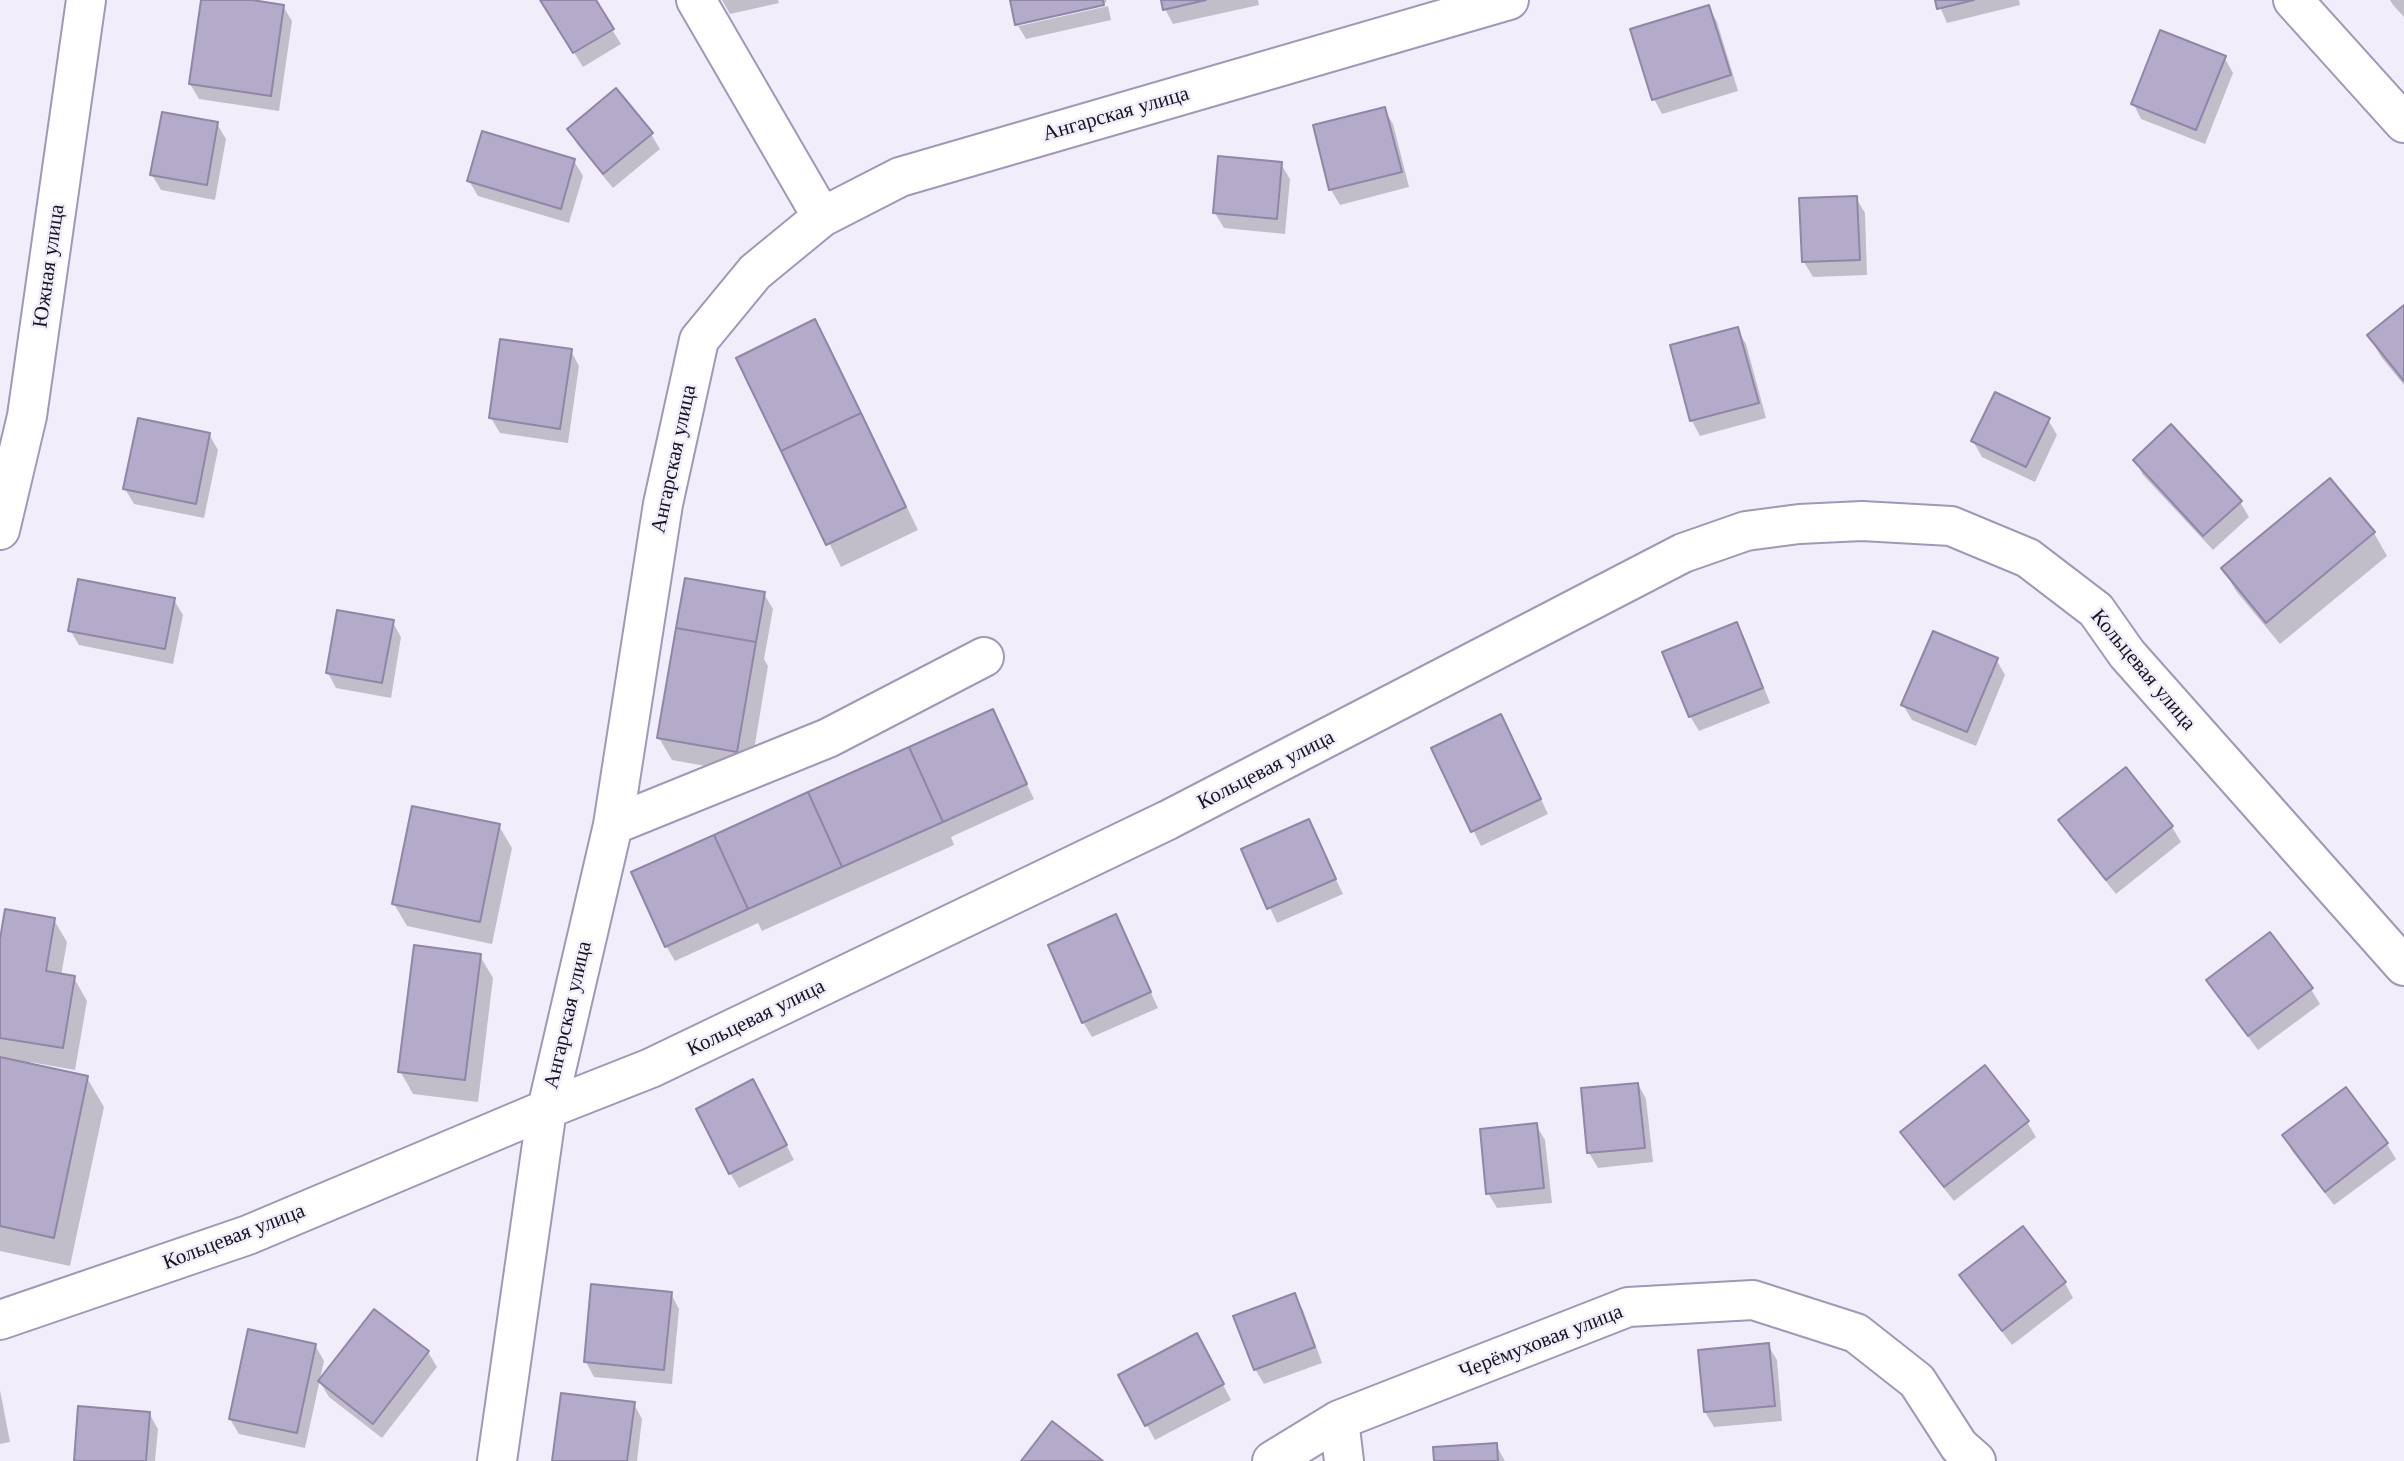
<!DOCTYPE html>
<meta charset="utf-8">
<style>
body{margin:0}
canvas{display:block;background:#f2edfb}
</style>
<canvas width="2404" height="1461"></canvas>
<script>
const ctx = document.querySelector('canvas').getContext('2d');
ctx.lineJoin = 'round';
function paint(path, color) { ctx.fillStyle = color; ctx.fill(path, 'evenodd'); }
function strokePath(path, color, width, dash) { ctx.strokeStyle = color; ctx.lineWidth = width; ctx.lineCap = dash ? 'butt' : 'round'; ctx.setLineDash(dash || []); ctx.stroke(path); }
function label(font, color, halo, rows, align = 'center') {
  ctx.font = font + ' "Libre Baskerville",serif'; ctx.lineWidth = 5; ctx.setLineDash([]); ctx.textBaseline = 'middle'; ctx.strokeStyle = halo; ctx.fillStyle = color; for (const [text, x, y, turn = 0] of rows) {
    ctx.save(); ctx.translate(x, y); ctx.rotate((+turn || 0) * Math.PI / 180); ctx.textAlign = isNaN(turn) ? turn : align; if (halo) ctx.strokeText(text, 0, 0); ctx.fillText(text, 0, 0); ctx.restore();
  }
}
paint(new Path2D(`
 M203,0H240L283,6L292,21L279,111L199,99L190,84Z
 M542,0H594L621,44L583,67Z
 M722,0H778L779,3L730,14Z
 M1011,0H1106L1107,2L1019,22V26L1108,6L1111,20L1026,39L1017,24Z
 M1163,0H1258L1259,5L1173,24L1165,9Z
 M1937,0H2019L2020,5L1947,23Z
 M2390,0H2404V17L2393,5Z
 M1709,7L1717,22L1738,91L1662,114L1654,99Z
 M2224,57L2233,73L2205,144L2141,119L2133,103Z
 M1384,109L1393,124L1409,187L1340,205L1331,190L1315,127Z
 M217,124L226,139L215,200L161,190L152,175Z
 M569,129L651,134L660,149L613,188L577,144Z
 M574,161L583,176L569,223L478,196L469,181Z
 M1281,164L1290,179L1285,234L1224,228L1215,213Z
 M1856,198L1865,213L1867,275L1813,277L1804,262L1801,200Z
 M2404,307V385L2382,358L2369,336Z
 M815,321L828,343L918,530L841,567L738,359Z
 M1737,329L1746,344L1766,418L1700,436L1692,421L1672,346Z
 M571,351L579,366L568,443L500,433L491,418Z
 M2048,420L2057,435L2035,482L1982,457L1973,441Z
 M209,434L218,450L204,518L134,504L125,489Z
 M2135,460L2240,502L2249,517L2213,550L2143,475Z
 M2330,481L2374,533L2387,556L2280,644L2236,591L2223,568Z
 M764,594L773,609L764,659L768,666L750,774L672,760L659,738Z
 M174,600L183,615L173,664L79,645L70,630Z
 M392,621L401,637L391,698L336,688L328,673Z
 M1737,624L1745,639L1770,703L1699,731L1690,716Z
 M1996,659L2005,675L1976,746L1912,720L1903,705Z
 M992,712L1034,799L951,837L954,845L762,931L758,923L675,961L666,946Z
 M1509,732L1548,814L1481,846L1433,748Z
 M2126,770L2172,827L2181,842L2116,894L2069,836L2061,821Z
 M1308,821L1343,894L1277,923L1243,850Z
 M499,826L512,848L492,944L407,926L394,904Z
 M1116,917L1158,1008L1092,1037L1083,1022Z
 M54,920L67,942L61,976L74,978L87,1001L75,1070L30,1062L29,1065L87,1078L104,1107L70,1266L0,1251V950Z
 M480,956L493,978L478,1102L413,1094L400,1071Z
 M2208,980L2311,989L2320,1004L2258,1050L2217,995Z
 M1638,1084L1646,1099L1653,1162L1598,1168L1589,1153Z
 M2346,1089L2387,1144L2396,1159L2334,1205L2292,1151L2284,1136Z
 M761,1096L794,1160L739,1188L730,1173Z
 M2027,1122L2036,1137L1954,1201L1911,1147L1902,1132Z
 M1536,1125L1545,1140L1552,1203L1497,1208L1488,1193Z
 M1961,1275L2065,1283L2073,1298L2012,1345L1970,1290Z
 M671,1294L679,1309L672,1384L594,1377L586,1362Z
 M1294,1295L1303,1310L1322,1363L1264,1384L1255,1369Z
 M374,1311L428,1352L437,1367L382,1438L329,1397L320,1382Z
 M315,1345L324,1361L305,1448L239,1434L230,1419Z
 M1768,1345L1777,1360L1782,1421L1714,1427L1705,1412L1700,1352Z
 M1205,1350L1231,1400L1155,1440L1120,1376Z
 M0,1390L10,1442L0,1444Z
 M634,1404L642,1419L637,1461H554Z
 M149,1413L158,1429L155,1461H75Z
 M1496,1445L1505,1461H1436Z`), '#0003');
const building = new Path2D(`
 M201,0H252L284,5L271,96L189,84Z
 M540,0H596L614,29L573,53Z
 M1010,0H1103L1104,5L1015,25Z
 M1161,0H1206L1163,10Z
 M1935,0H1974L1937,9Z
 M1709,5L1731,75L1652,100L1630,29Z
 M2160,30L2226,56L2196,130L2131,104Z
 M616,88L653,133L603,174L567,129Z
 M1385,107L1402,172L1329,190L1313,125Z
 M162,112L218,122L207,185L150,175Z
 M482,131L575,159L561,209L467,181Z
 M1218,156L1282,162L1277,219L1213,213Z
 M1857,196L1860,260L1802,262L1799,198Z
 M2404,305V381L2367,335Z
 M815,319L861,413L781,451L736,358Z
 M1738,327L1759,403L1690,421L1670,345Z
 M500,339L572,349L560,429L489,418Z
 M1995,392L2050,418L2026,467L1971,441Z
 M861,413L906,507L826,545L781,451Z
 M138,418L210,433L196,504L123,489Z
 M2171,424L2242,501L2203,536L2133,460Z
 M2330,478L2375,532L2266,623L2221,568Z
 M685,578L765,592L756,642L676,628Z
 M78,579L175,598L165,649L68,631Z
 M337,610L394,620L382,683L326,673Z
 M1737,622L1763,688L1689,717L1662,652Z
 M676,628L756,642L737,752L657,738Z
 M1933,631L1998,658L1967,732L1901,705Z
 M993,709L1027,784L943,822L909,747Z
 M1501,714L1541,799L1471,832L1431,748Z
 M909,747L943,822L842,867L808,792Z
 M2126,767L2173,826L2106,880L2058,820Z
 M808,792L842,867L748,909L714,835Z
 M412,806L500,824L480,922L392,904Z
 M1309,819L1336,879L1267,909L1241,849Z
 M714,835L748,909L665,947L631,872Z
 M5,909L55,918L46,971L75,976L63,1048L0,1038V939Z
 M1116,914L1151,992L1082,1023L1048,945Z
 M2270,932L2313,988L2248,1036L2206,980Z
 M414,945L481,954L465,1080L398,1072Z
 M0,1057L88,1076L54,1238L0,1226Z
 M1985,1065L2029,1121L1944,1187L1900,1132Z
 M753,1079L787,1145L729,1174L696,1109Z
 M1638,1083L1645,1148L1587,1153L1581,1088Z
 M2346,1087L2388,1143L2325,1192L2282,1135Z
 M1537,1123L1544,1188L1486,1194L1480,1129Z
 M2023,1226L2066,1282L2002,1331L1959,1275Z
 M591,1284L672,1292L664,1370L584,1362Z
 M1295,1293L1315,1347L1254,1370L1233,1316Z
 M374,1309L429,1351L373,1424L318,1381Z
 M248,1329L316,1344L297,1433L229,1419Z
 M1197,1333L1224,1384L1145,1426L1118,1375Z
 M1769,1343L1775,1406L1704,1412L1698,1350Z
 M561,1393L635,1402L627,1461H552Z
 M78,1406L150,1412L146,1461H74Z
 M1052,1421L1103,1461H1021Z
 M1497,1443L1498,1461H1434L1433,1447Z`);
paint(building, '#b4aaca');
strokePath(building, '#9086a5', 2);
const minor = new Path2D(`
 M696,0L822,217
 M2293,0L2404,123
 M0,530L27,416L86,0
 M613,825L828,738L984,657
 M0,1320L248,1235L547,1109L651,1068L1168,820L1683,553L1746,531L1799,524L1862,521L1951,526L2028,558L2096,610L2127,654L2404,966
 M1339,1420L1344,1461
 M497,1461L547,1109L613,825L663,504L699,340L755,272L822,217L900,177L1509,0
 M1272,1461L1339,1420L1628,1307L1753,1300L1856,1333L1917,1381L1959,1446L1976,1461`);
strokePath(minor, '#a197b7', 42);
strokePath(minor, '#fff', 38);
label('21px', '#17131f', '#f2edfb', [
 ["Ангарская улица",1116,114,-16],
 ["Южная улица",49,266,-82],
 ["Ангарская улица",674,459,-78],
 ["Кольцевая улица",2143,670,50],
 ["Кольцевая улица",1266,770,-27],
 ["Ангарская улица",568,1015,-77],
 ["Кольцевая улица",756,1018,-26],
 ["Кольцевая улица",234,1237,-21],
 ["Черёмуховая улица",1541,1342,-21]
]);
</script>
